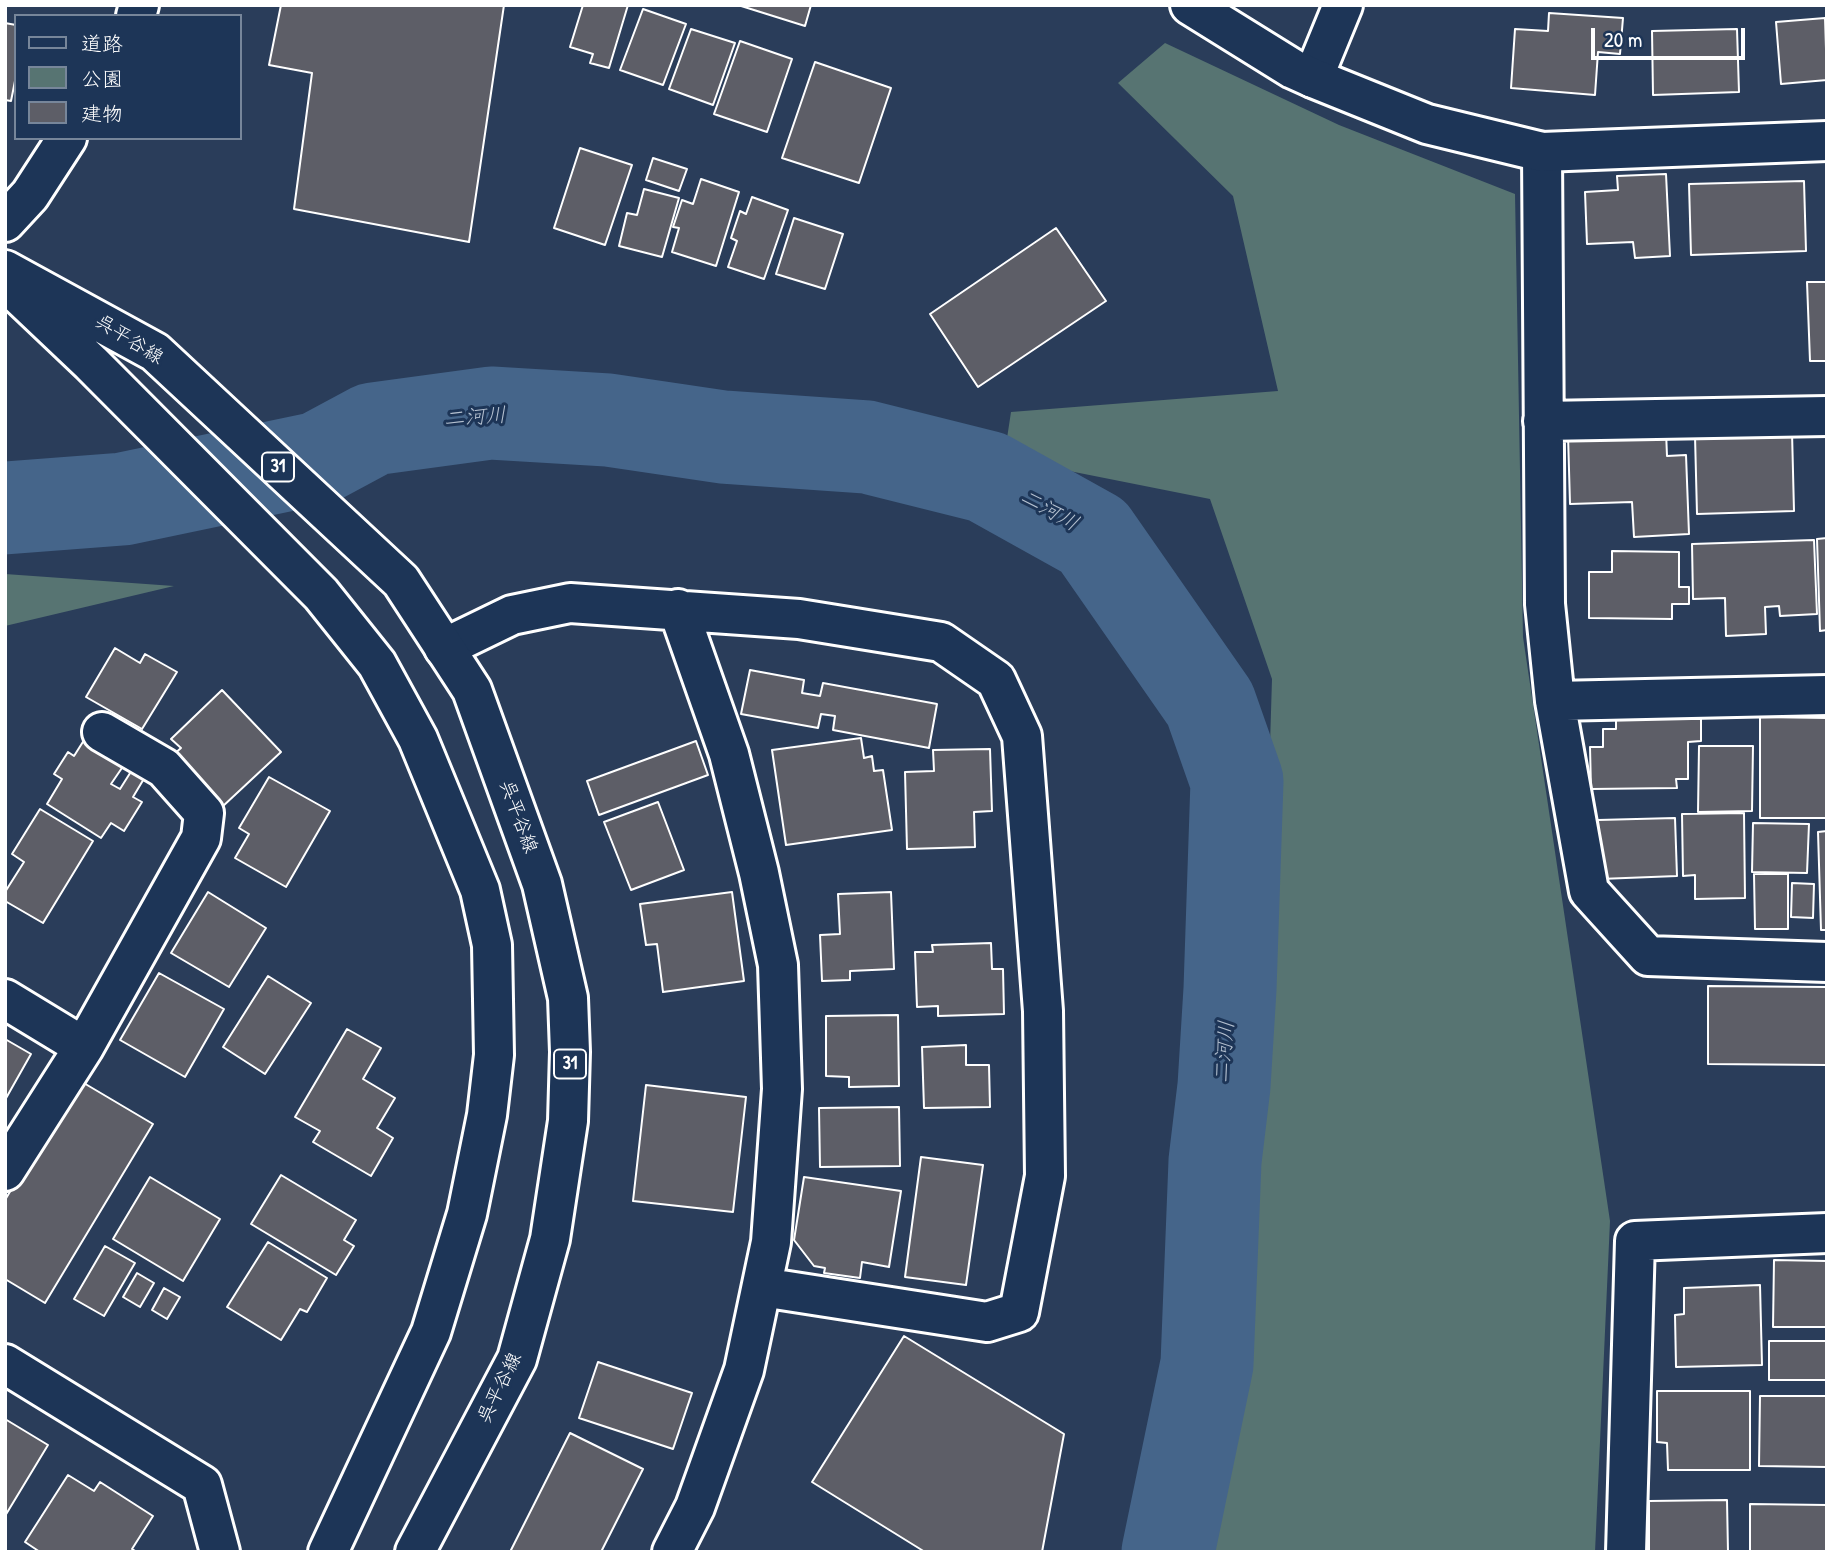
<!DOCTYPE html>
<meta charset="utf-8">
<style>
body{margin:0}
#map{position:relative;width:1832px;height:1557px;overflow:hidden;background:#2a3d5a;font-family:"Patrick Hand","Klee One",sans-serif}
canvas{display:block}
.frame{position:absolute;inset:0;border:7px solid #fff;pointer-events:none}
.legend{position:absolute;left:14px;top:14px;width:228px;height:126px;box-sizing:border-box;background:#1d3557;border:2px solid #77869a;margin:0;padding:9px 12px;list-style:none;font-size:21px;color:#fff}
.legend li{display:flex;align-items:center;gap:14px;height:35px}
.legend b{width:35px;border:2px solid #77869a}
.scale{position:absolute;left:1591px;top:28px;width:154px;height:32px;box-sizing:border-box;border:4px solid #fff;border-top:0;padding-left:9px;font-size:21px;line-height:24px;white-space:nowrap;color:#fff;-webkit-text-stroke:5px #1d3557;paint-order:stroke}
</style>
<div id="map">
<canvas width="1832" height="1557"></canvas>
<div class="frame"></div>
<ul class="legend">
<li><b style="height:9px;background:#1d3557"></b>道路</li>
<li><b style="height:19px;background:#577472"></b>公園</li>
<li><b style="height:19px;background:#5d5e67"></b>建物</li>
</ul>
<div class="scale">20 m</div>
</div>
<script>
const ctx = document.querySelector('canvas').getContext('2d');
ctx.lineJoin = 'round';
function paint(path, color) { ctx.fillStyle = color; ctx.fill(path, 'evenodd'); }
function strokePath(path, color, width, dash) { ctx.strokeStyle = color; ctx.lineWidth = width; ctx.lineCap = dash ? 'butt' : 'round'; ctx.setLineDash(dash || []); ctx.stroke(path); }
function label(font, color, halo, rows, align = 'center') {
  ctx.font = font + ' "Patrick Hand","Klee One",sans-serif'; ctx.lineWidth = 6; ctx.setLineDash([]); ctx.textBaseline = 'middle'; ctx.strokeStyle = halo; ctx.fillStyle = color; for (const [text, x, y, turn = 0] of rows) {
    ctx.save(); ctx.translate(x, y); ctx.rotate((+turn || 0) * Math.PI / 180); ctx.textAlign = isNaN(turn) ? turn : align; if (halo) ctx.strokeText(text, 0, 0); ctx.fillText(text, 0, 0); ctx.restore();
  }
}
paint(new Path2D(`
 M1165,43L1339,125L1515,194L1523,637L1610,1221L1595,1552H1194L1256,1205L1272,679L1210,499L1004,458L1011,412L1278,391L1233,196L1118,83Z
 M5,574L174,586L5,626Z`), '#577472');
strokePath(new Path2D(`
 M5,508L123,499L319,458L373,429L491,413L608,420L723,437L867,447L987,477L1093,536L1210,704L1237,781L1230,989L1224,1086L1215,1161L1207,1364L1168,1552`), '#45658a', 93);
const building = new Path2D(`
 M281,5H504L469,242L294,209L312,73L269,65Z
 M583,5H628L609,68L590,63L593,54L570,47Z
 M738,5H811L805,26Z
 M643,9L686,24L663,85L620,70Z
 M1549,13L1623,18L1620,54L1598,52L1595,95L1511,88L1515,29L1548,31Z
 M1825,18L1827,80L1781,84L1776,22Z
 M5,23L16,25V76L11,101L5,100Z
 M691,29L735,43L713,105L669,89Z
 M1737,29L1739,92L1653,95L1652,31Z
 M740,41L792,59L767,132L714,114Z
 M815,62L891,88L859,183L782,158Z
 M580,148L632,165L605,245L554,228Z
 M653,158L687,169L679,191L646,180Z
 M1666,174L1670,256L1635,258L1633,242L1587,244L1585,192L1618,190L1617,176Z
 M701,179L739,192L716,266L672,252L679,228L673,227L682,200L693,204Z
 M1804,181L1806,251L1691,255L1689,184Z
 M644,189L679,198L662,257L619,246L627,213L637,215Z
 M752,197L788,210L764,279L728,267L737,241L731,238L740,211L746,214Z
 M794,218L843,234L825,289L776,274Z
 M1056,228L1106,301L978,387L930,314Z
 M1807,282H1827V361H1810Z
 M1666,431L1667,456L1686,455L1689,534L1634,537L1632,502L1570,504L1568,435Z
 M1792,432L1794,511L1697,514L1695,436Z
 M1827,538V630L1820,631L1817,539Z
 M1814,540L1817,614L1780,616L1779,606L1765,607L1766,634L1726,636L1725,598L1693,599L1692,544Z
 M1612,551L1679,552V587H1689V604H1672V619L1589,618V572H1612Z
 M115,648L140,663L145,654L177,672L142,729L86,697Z
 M750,670L804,680L802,693L820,696L823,683L937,704L929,748L833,730L835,716L821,714L818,728L741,714Z
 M222,690L281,752L222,807L172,756L181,748L171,739Z
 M1760,717L1827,718V818H1760Z
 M1616,719H1701V741L1688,742V779H1676L1677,788L1591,789L1590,747H1603V729H1616Z
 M86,737L126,762L111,784L120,789L132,770L145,777L133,797L142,802L124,831L111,823L101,838L47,804L62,779L54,774L68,752L74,756Z
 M861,738L864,758L872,756L874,771L883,770L892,830L786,845L772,750Z
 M696,741L708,775L599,815L587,781Z
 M1699,746H1753L1752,811L1698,812Z
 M990,749L992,811L974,812L975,847L907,849L905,772L934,771L933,750Z
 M269,777L330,811L286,887L235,858L249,834L239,828Z
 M658,802L684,870L631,890L604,822Z
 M40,809L93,841L43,923L5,901V892L24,862L12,854Z
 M1744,813L1745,898L1695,899V875L1683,876L1682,814Z
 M1675,818L1677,876L1600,879L1598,820Z
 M1753,823L1809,824L1807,873L1752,872Z
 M1827,831V930H1821L1818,832Z
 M1754,874H1788V929H1755Z
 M1792,883L1814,884L1813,918L1791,917Z
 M208,892L266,928L229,987L171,953Z
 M732,892L744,981L663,992L657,944L646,945L640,904Z
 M891,892L894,969L850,971V980L822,981L820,935L840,934L838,894Z
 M991,943L992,969H1003L1004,1014L938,1016V1006L917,1007L915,952H933L932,945Z
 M159,973L224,1009L185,1077L120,1040Z
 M268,976L311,1003L265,1074L223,1047Z
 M1708,986L1827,987V1065L1708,1064Z
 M898,1015L899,1086L849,1087V1077L826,1076V1016Z
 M347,1029L381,1048L363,1079L395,1098L377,1128L393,1138L371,1176L313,1142L320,1131L295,1117Z
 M5,1039L31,1054L5,1100Z
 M966,1045V1065H989L990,1107L924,1108L922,1047Z
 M77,1079L153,1124L45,1303L5,1279V1200Z
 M646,1085L746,1097L733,1212L633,1201Z
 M899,1107L900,1166L820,1167L819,1108Z
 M921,1157L983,1165L966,1285L905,1277Z
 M281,1175L356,1220L344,1240L354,1246L336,1275L251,1224Z
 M150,1177L220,1219L183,1281L113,1239Z
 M804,1177L901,1191L889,1267L862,1262L860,1278L824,1273L825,1268L814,1266L794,1240Z
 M268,1242L327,1278L307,1312L300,1309L281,1340L227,1307Z
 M105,1246L135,1263L104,1316L74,1299Z
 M1774,1260L1827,1261V1327H1773Z
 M137,1273L154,1283L140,1307L123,1297Z
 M1760,1285L1762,1365L1676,1367L1675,1315L1684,1314V1288Z
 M164,1288L180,1297L167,1319L152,1310Z
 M904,1336L1064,1434L1042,1552H925L812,1482Z
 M1769,1341H1827V1380H1769Z
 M598,1362L692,1393L673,1449L579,1418Z
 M1657,1391H1750V1470H1668L1667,1443L1657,1442Z
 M1760,1396H1827V1467L1759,1466Z
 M5,1419L48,1445L5,1516Z
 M570,1433L643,1469L601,1552H510Z
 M68,1475L94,1491L100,1482L153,1516L132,1549L137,1552H40L25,1542Z
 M1727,1500L1728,1552H1649V1501Z
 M1750,1504L1827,1505V1552H1750Z`);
paint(building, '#5d5e67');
strokePath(building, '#fff', 2);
const street = new Path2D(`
 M1313,78L1343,5
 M1542,152L1545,604L1555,701L1589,891L1648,956L1827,962
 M1543,421L1827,416
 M444,648L512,615L570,603L799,619L941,642L996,680L1022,736L1043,1011L1045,1176L1019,1312L987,1322L762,1287
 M1555,701L1827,695
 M5,999L84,1047
 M5,1171L84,1047L201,838L204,813L164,768L102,732
 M5,1364L202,1485L220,1552
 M672,1552L695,1507L744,1370L771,1242L782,1089L778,965L759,873L729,754L678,609
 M1626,1552L1635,1241L1827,1233`);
const secondary = new Path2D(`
 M1190,5L1293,69L1313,78L1427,124L1542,152L1827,141
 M136,16L139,5
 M5,222L30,195L67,138`);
const primary = new Path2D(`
 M5,270L155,352L401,581L472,690L542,884L568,998L570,1052L568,1121L550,1239L517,1359L415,1552
 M14,290L91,363L321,594L377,664L418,739L480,890L492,945L494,1055L487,1115L467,1214L431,1332L328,1552`);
strokePath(street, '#fff', 44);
strokePath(secondary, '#fff', 44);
strokePath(primary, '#fff', 44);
strokePath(street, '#1d3557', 38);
strokePath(secondary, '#1d3557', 38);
strokePath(primary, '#1d3557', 38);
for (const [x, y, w] of [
 [278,467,32],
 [570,1064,32]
]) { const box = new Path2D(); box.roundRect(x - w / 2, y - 14.5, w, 29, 5); ctx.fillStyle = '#1d3557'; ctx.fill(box); strokePath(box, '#fff', 2); }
label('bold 18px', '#fff', null, [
 ["31",278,467],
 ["31",570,1064]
]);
label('19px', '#fff', '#1d3557', [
 ["呉平谷線",129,340,32],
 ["呉平谷線",518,817,70],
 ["呉平谷線",500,1388,-64]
]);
label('italic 21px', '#b5c1d0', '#1d3557', [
 ["二河川",475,418,-4],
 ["二河川",1049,511,29],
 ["二河川",1225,1052,-85]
]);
</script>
